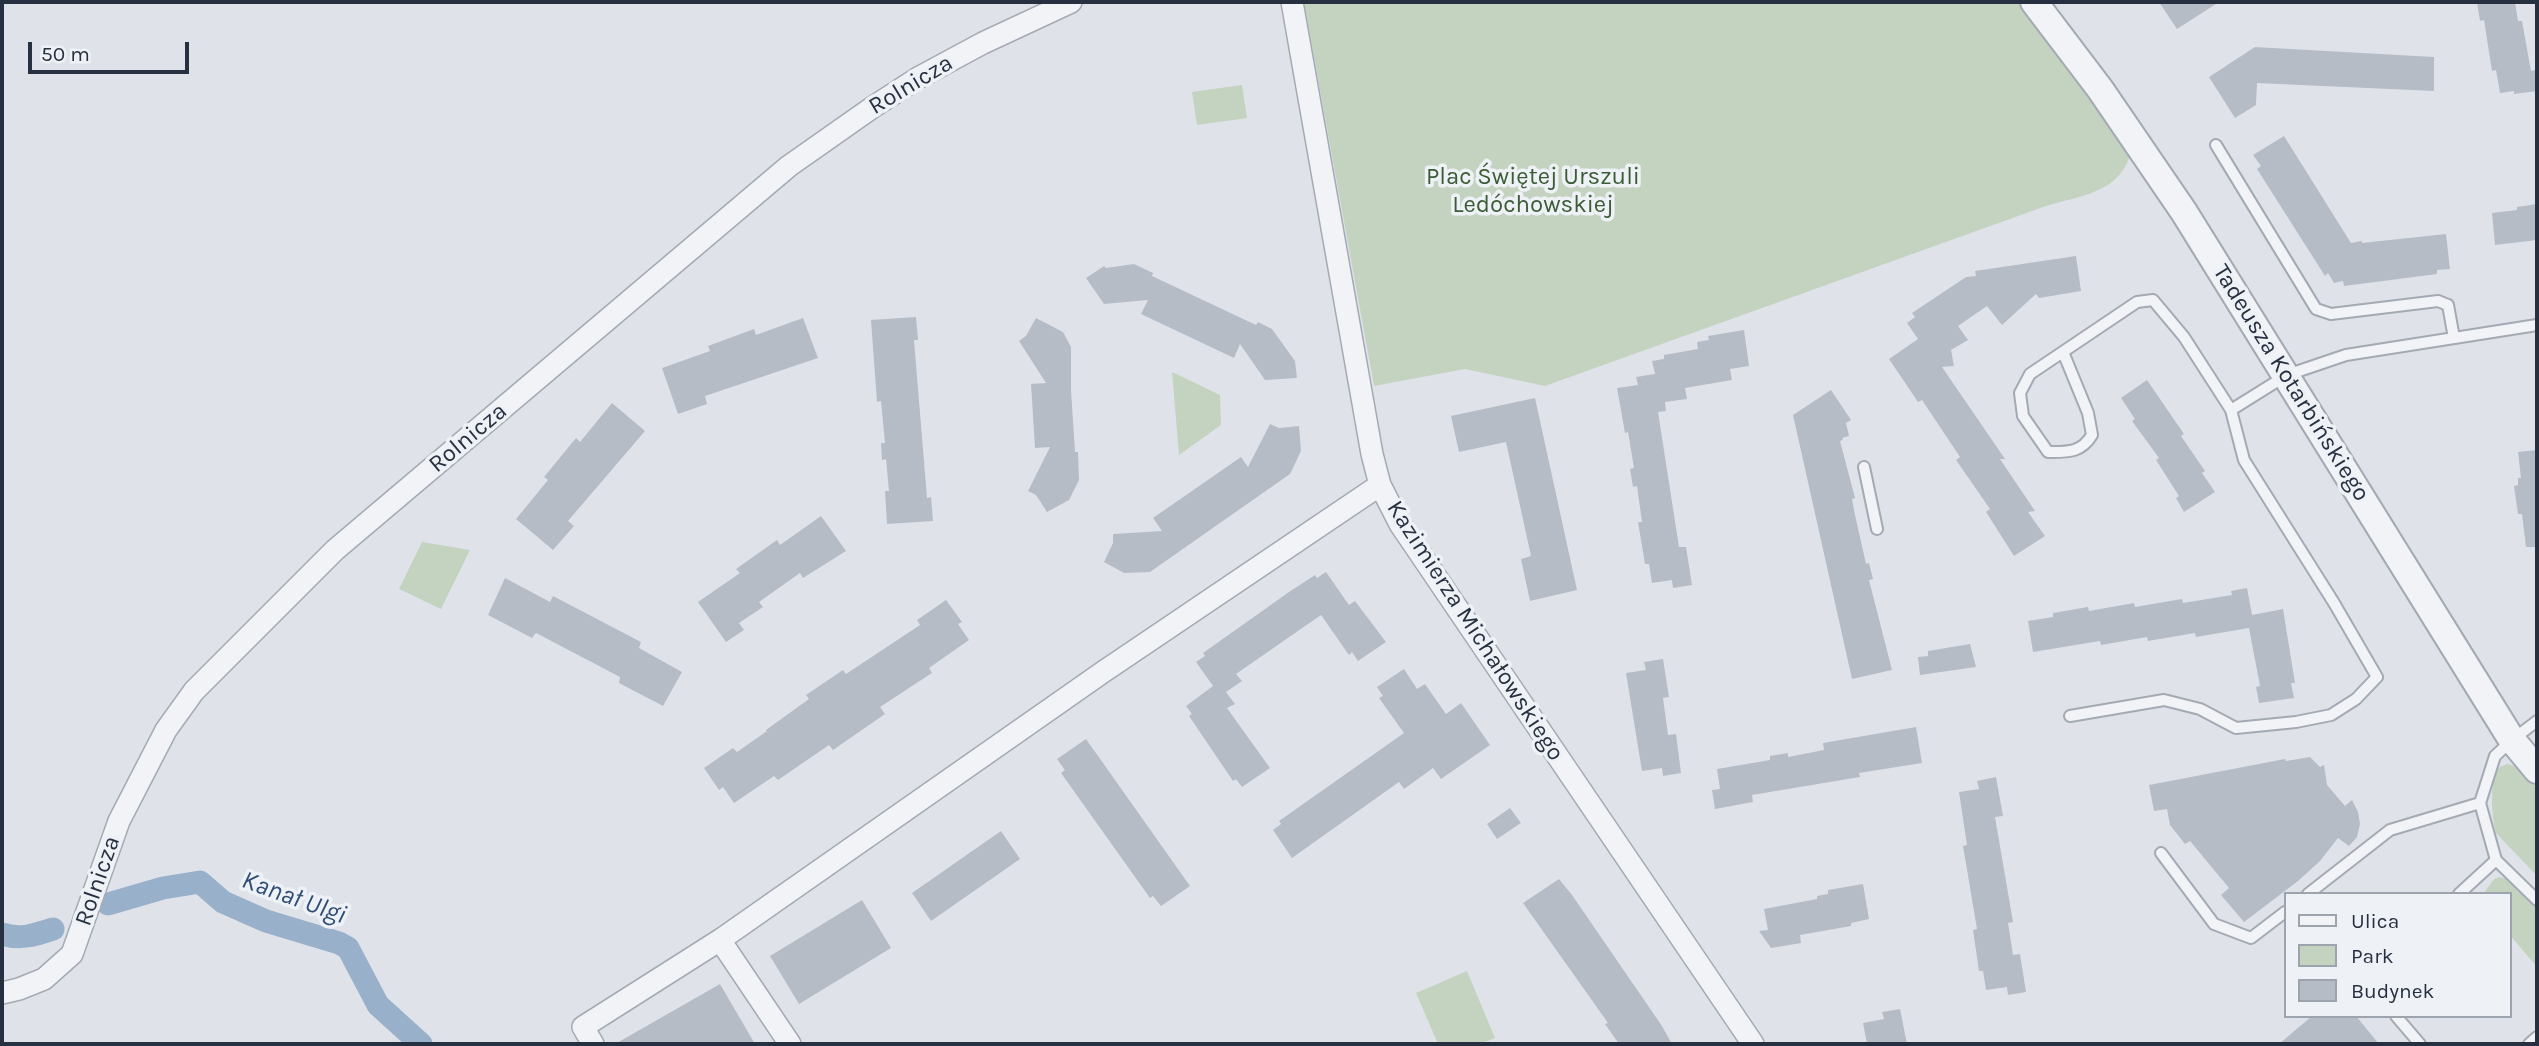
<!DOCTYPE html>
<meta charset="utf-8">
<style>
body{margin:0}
#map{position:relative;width:2539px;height:1046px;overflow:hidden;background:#dfe3e9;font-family:Karla,sans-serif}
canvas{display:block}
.frame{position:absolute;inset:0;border:4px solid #273040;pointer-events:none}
.legend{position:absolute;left:2284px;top:892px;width:228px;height:126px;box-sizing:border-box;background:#eef1f6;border:2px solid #9ea4ad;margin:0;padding:9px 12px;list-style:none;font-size:21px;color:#273040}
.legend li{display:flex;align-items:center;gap:14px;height:35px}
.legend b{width:35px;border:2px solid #9ea4ad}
.scale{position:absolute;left:28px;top:42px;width:161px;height:32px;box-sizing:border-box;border:4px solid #273040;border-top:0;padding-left:9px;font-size:21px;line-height:24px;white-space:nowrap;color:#273040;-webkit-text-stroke:5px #eef1f6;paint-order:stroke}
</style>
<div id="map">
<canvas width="2539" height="1046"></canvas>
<div class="frame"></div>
<ul class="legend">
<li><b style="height:9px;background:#f2f3f7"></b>Ulica</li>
<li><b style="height:19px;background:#c4d3c0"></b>Park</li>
<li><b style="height:19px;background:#b6bcc6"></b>Budynek</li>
</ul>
<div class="scale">50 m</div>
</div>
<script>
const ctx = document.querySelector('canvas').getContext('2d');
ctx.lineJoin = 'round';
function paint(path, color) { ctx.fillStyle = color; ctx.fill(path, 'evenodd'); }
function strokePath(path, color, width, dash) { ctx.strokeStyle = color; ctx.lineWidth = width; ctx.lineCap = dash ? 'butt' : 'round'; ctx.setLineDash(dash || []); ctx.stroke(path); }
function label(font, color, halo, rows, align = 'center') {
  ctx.font = font + ' Karla,sans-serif'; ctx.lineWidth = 7; ctx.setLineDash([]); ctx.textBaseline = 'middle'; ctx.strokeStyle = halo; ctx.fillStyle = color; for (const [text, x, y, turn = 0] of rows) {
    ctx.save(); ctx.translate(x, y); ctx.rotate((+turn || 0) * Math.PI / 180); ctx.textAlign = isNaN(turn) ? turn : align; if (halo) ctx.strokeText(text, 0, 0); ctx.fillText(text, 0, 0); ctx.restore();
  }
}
paint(new Path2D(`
 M1304,2H2019L2085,87L2130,155C2119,193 2079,196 2046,206L1545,386L1465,369L1374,386Z
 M1242,85L1247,118L1197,125L1192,92Z
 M1172,372L1220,395L1221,425L1179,455Z
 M422,542L470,550L441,609L399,589Z
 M2507,764L2520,767L2537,787V876L2496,833C2492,820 2489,781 2497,770C2500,766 2503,766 2507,764Z
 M2500,877L2510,880L2537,908V967L2509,934V894H2483L2494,879Z
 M1467,971L1495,1038L1480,1044H1438L1416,993Z`), '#c4d3c0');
strokePath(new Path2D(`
 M108,904L163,888L200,882L223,902L266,921L339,943L348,948L378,1005L421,1044
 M2,934C20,940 35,935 53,929`), '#99b0ca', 23);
paint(new Path2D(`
 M2159,2H2219L2177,29Z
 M2477,2H2515L2518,21H2522L2531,71L2535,70L2537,91L2514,94V91L2500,93L2496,70L2492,71L2484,20L2480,21Z
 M2255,47L2434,57V91L2257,83L2256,105L2235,118L2209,77Z
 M2284,136L2351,243L2362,241V243L2446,234L2450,269L2437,270V274L2344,286L2343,281L2334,283L2328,273L2325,276L2257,169L2261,166L2253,155Z
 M2537,204V240L2495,245L2492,213L2517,210V207Z
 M2076,256L2081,291L2039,298L2036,294L2002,325L1987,306L1958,326L1968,340L1951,350L1954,366L1942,367L2005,459H2000L2035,511L2028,512L2045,536L2014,556L1986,512L1990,509L1956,460L1960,457L1922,400L1918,402L1889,359L1918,339L1907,323L1915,317L1912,313L1966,277L1976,276L1975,271Z
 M1134,264L1153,273L1152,276L1256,325L1258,322L1272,329L1295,361L1297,378L1265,380L1240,344L1234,358L1141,314L1148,300L1104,304L1086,278L1104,266L1106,268Z
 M916,317L918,340H914L927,498L931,497L933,521L887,524L885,491H889L886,459L882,460L881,443H885L881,401L877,402L871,320Z
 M803,318L818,358L705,396L707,404L678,414L662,368L710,351L708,346L754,329L756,335Z
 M1036,318L1063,332L1071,347V390L1075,452H1078L1079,480L1069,500L1047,512L1036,495L1028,491L1050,447L1035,448L1031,384L1046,383L1019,341L1026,336Z
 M1744,330L1749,366L1730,369L1732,380L1685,388L1687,399L1665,402L1666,411L1658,412L1679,547H1686L1692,585L1673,588L1672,580L1652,583L1649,564H1645L1638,522H1642L1637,486L1633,487L1630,469L1634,468L1628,432L1625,433L1617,388L1638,385L1636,377L1655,374L1652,361L1664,359V355L1698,349L1697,342L1709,340L1708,336Z
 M2147,380L2184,434L2181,436L2205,471L2202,473L2215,492L2184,512L2176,498L2179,496L2156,460L2159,458L2132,421L2135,419L2121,398Z
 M1831,390L1851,420L1846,423L1849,436L1842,438L1843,440L1840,441L1855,498L1852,499L1855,515L1866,564L1869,563L1873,579L1869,580L1892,670L1852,679L1793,415Z
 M1535,398L1577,590L1530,601L1521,559L1531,556L1506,442L1459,452L1451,416Z
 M612,403L645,431L568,521L574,526L553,550L516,519L548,480L544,477L576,438L580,442Z
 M1270,424L1279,428L1299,426L1301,451L1290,474L1150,572L1124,573L1104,562L1113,543V534L1162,531L1153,518L1241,457L1248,467Z
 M2537,450V547H2526L2522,514H2518L2514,486L2518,485V478H2521L2518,452Z
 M821,516L846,551L803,578L800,573L759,602L763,607L739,623L744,630L726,642L698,602L740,573L736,569L777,540L780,545Z
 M1326,572L1349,605L1355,601L1386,642L1358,661L1352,652L1349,655L1321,615L1236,674L1242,681L1226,692L1235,704L1227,708L1270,768L1242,787L1236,779L1233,781L1189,716L1192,714L1186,706L1213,686L1196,662L1205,656L1203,653L1289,592L1315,575L1317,578Z
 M505,578L550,602L553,596L641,642L639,648L682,672L663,706L619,683L620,677L536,633L532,638L488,615Z
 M2247,588L2252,615L2283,609L2295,683H2291L2294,698L2259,703L2256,687L2260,686L2249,628L2196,637L2195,633L2148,641L2147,637L2101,645L2100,641L2033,652L2028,621L2053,617V613L2088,607L2089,611L2134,603L2135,607L2182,599L2183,603L2232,595L2231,591Z
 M946,600L962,622L958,624L969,640L929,668L932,673L880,707L885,714L833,750L829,745L778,780L774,776L734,803L723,787L719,790L704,768L733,748L737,752L767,731L766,730L809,699L806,695L843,670L846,674L920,625L917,620Z
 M1970,644L1976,667L1920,675L1918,657L1928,656V651Z
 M1663,659L1669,697L1663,698L1668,735L1676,734L1681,773L1663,776L1662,768L1642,771L1626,673L1646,670L1644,662Z
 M1404,669L1417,689L1425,684L1446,714L1461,703L1490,745L1441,779L1433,768L1404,789L1399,782L1292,858L1273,830L1281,824L1279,821L1404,733L1379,698L1383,696L1377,687Z
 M1916,727L1922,763L1859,773L1860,777L1752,795L1753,802L1715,809L1712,790L1720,789L1717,769L1770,760V756L1788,753V757L1824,750L1823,743Z
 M1086,739L1190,886L1161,906L1153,896L1150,898L1061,773L1065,770L1057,759Z
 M2310,757L2320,767L2324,765L2327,785L2345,806L2352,800L2358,812L2360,824L2357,837L2349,846L2338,838L2320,861L2298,881L2244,922L2221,895L2229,888L2190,841L2185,844L2170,825L2167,809L2154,811L2149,785L2285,759L2286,761Z
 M1996,777L2003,816L1995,817L2013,922L2008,923L2013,955L2020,954L2026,992L2008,995L2007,987L1986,990L1983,971H1979L1973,930L1977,929L1963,846L1967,845L1959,792L1979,789L1977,781Z
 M1510,808L1521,823L1497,839L1487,824Z
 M1001,831L1020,859L931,921L912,893Z
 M1559,879L1572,895L1662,1026L1672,1044H1619L1605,1024L1608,1023L1523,903Z
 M1863,884L1869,919L1851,923V926L1800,935L1801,943L1771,948L1759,931L1768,930L1764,909L1817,899V896L1828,894V890Z
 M862,900L891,948L799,1004L770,956Z
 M720,984L755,1044H615Z
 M1900,1009L1907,1044H1867L1863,1023L1884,1019L1882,1012Z
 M2312,1016H2356L2379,1044H2279Z`), '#b6bcc6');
const service = new Path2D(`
 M2216,145L2316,309L2331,314L2438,301L2448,305L2454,338
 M2063,352L2088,413L2092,435C2081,453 2068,452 2048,452L2023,416L2020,393L2030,374L2137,302L2153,300L2184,337L2231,410L2244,460L2334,603L2377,677L2356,699L2331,715L2296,722L2236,728L2200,709L2164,700L2070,716
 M2231,410L2287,375L2346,355L2537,325
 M1864,467L1877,529
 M2161,853L2214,924L2251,938L2285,912
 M2496,860L2537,900
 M2308,894L2390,830L2480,803
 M2459,894L2496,860L2480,803L2495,756L2512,740L2537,721
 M2396,1016L2420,1044
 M2529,1044L2537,1037`);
const minor = new Path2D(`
 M1292,2L1372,454L1380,485L1400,524L1753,1044
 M720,940L790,1044
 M2,993L19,989L44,979L72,954L119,821L166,730L194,691L335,550L789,166L873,107L918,78L983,43L1071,2
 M593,1044L583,1027L720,940L1103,672L1380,485`);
const tertiary = new Path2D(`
 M2034,2L2100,89L2184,212L2512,740L2537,770`);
strokePath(service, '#a4aab3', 14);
strokePath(minor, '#a4aab3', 24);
strokePath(tertiary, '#a4aab3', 30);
strokePath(service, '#f2f3f7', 10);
strokePath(minor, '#f2f3f7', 21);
strokePath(tertiary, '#f2f3f7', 26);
label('24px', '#273040', '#eef1f6', [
 ["Rolnicza",911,85,-31],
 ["Tadeusza Kotarbińskiego",2291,383,58],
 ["Rolnicza",468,438,-40],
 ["Kazimierza Michałowskiego",1475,631,57],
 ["Rolnicza",98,881,-71]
]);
label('24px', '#3b5c34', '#eef1f6', [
 ["Plac Świętej Urszuli",1533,177],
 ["Ledóchowskiej",1533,205]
]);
label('italic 26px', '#304e75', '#eef1f6', [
 ["Kanał Ulgi",294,898,20]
]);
</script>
